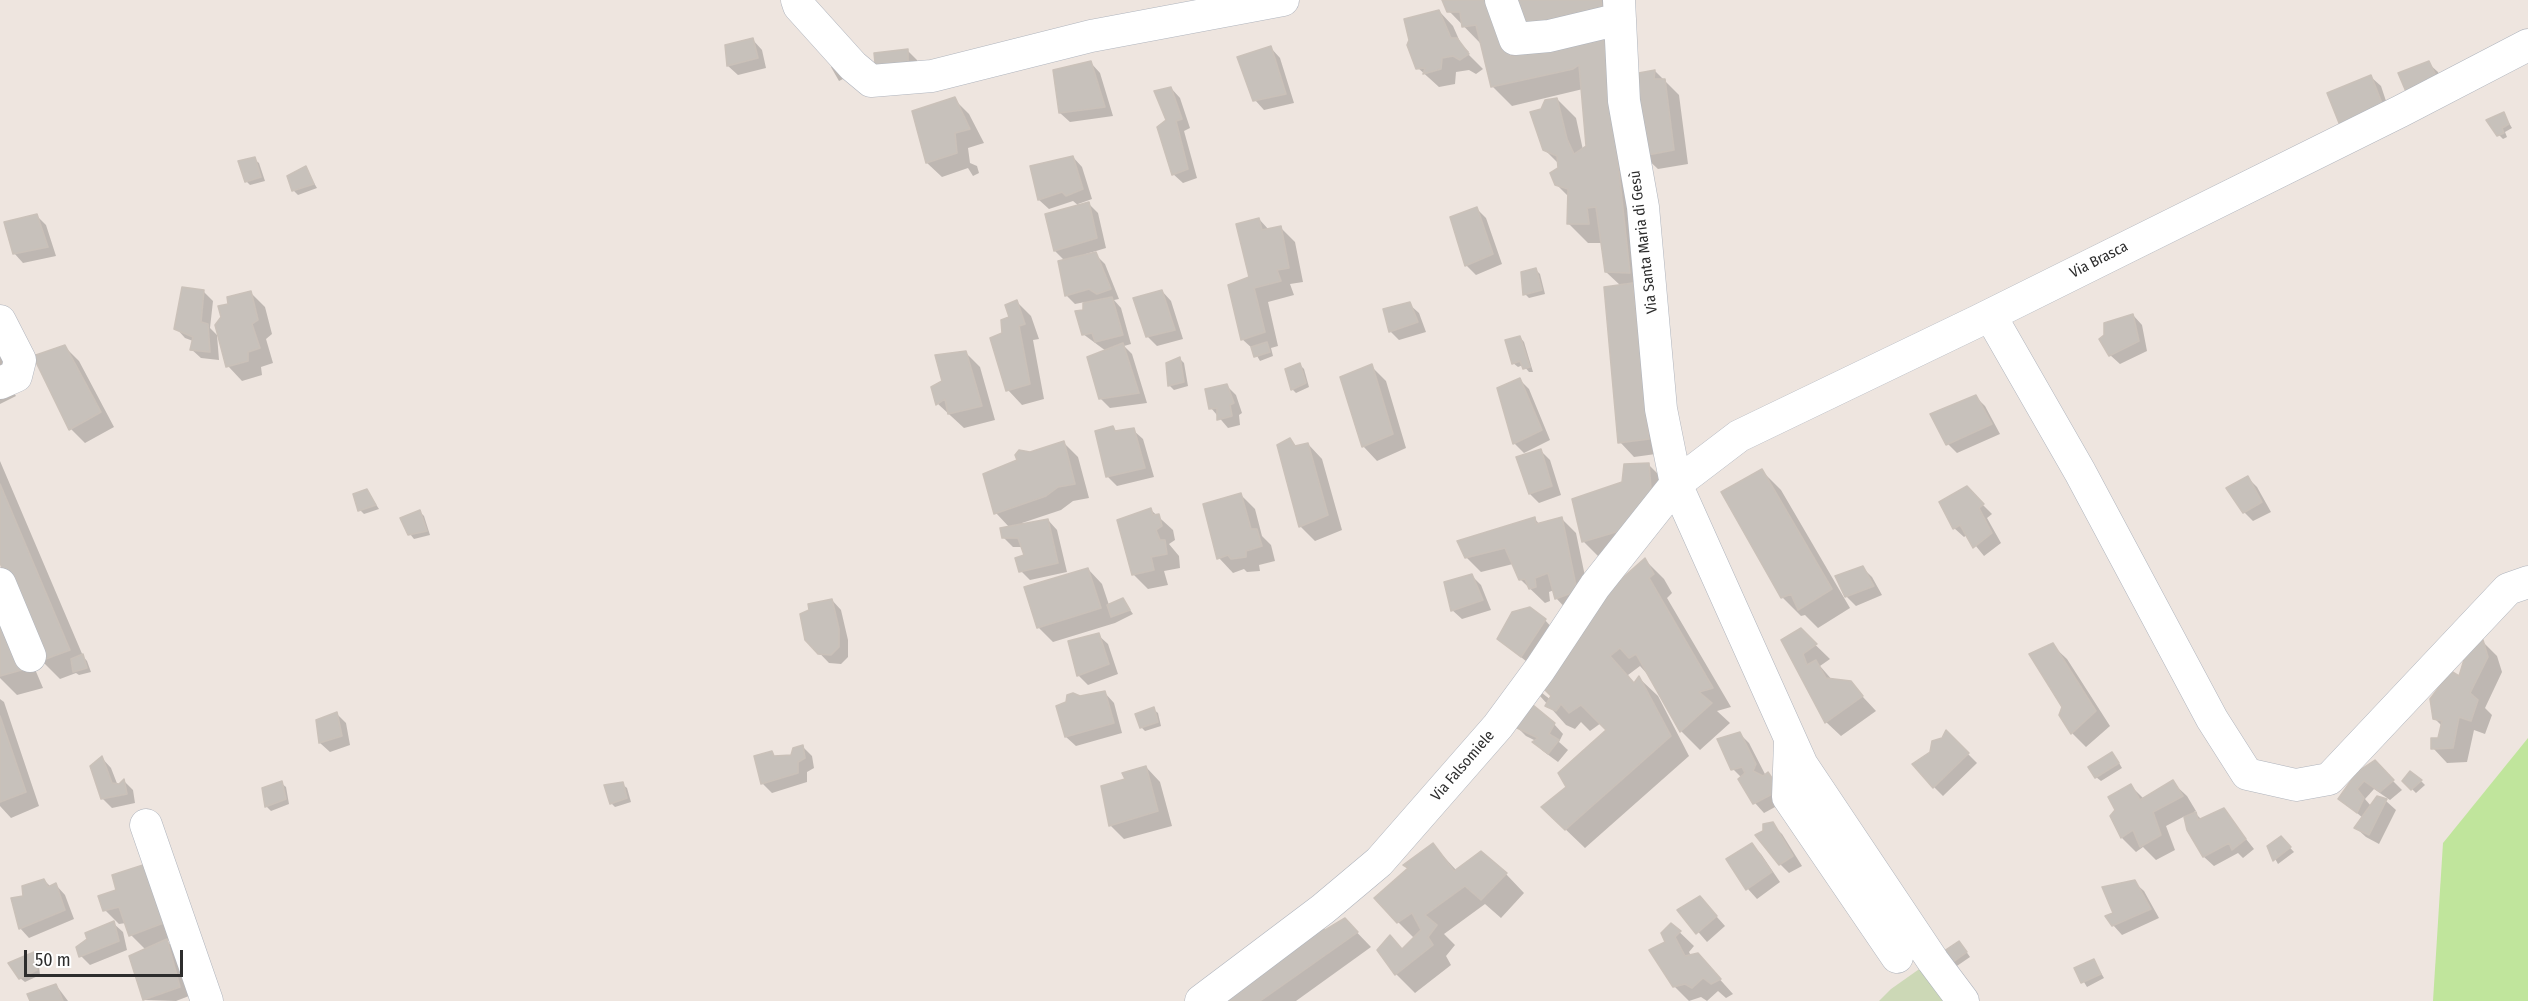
<!DOCTYPE html>
<meta charset="utf-8">
<style>
body{margin:0}
#map{position:relative;width:2528px;height:1001px;overflow:hidden;background:#eee5df;font-family:"Fira Sans Condensed",sans-serif}
canvas{display:block}
.scale{position:absolute;left:24px;top:950px;width:159px;height:27px;box-sizing:border-box;border:3px solid #2d2d2d;border-top:0;padding-left:8px;font-size:18px;line-height:21px;white-space:nowrap;color:#2d2d2d;-webkit-text-stroke:4px #fff;paint-order:stroke}
</style>
<div id="map">
<canvas width="2528" height="1001"></canvas>
<div class="scale">50 m</div>
</div>
<script>
const ctx = document.querySelector('canvas').getContext('2d');
ctx.lineJoin = 'round';
function paint(path, color) { ctx.fillStyle = color; ctx.fill(path, 'evenodd'); }
function strokePath(path, color, width, dash) { ctx.strokeStyle = color; ctx.lineWidth = width; ctx.lineCap = dash ? 'butt' : 'round'; ctx.setLineDash(dash || []); ctx.stroke(path); }
function label(font, color, halo, rows, align = 'center') {
  ctx.font = font + ' "Fira Sans Condensed",sans-serif'; ctx.lineWidth = 4.5; ctx.setLineDash([]); ctx.textBaseline = 'middle'; ctx.strokeStyle = halo; ctx.fillStyle = color; for (const [text, x, y, turn = 0] of rows) {
    ctx.save(); ctx.translate(x, y); ctx.rotate((+turn || 0) * Math.PI / 180); ctx.textAlign = isNaN(turn) ? turn : align; if (halo) ctx.strokeText(text, 0, 0); ctx.fillText(text, 0, 0); ctx.restore();
  }
}
paint(new Path2D(`
 M2528,738V1001H2433L2443,843Z`), '#c0e59c');
paint(new Path2D(`
 M1925,965L1953,1001H1879L1891,989Z`), '#ccd8b6');
paint(new Path2D(`
 M1444,0H1616L1663,453L1634,457L1620,442L1621,286L1606,272L1602,243H1588L1569,224V197L1556,184L1559,164L1544,149L1543,110L1557,99L1576,118L1583,150L1588,146L1583,89L1512,106L1493,87L1482,45L1449,11Z
 M1439,11L1453,26L1461,44L1469,52H1466L1483,69L1476,74L1469,70L1456,72L1455,84L1439,87L1418,68L1411,40Z
 M753,40L762,50L766,68L738,75L728,66Z
 M1271,48L1280,58L1294,103L1264,110L1255,100Z
 M907,50L917,60V79L875,54Z
 M1091,63L1100,73L1113,116L1070,122L1060,113Z
 M2428,63L2438,72L2447,92L2418,102Z
 M836,65L843,79L839,81L831,67Z
 M1655,71L1679,95L1688,164L1658,169L1643,155L1635,75Z
 M2371,77L2381,86L2391,116L2351,137Z
 M1171,88L1180,98L1190,128L1184,131L1197,178L1183,183L1173,174L1167,121Z
 M954,99L969,114L984,143L968,148L970,163L977,166L979,173L973,176L968,168L942,177L927,163Z
 M2503,113L2512,128L2505,132L2507,137L2503,139L2499,135Z
 M1073,157L1082,167L1092,199L1078,204L1079,206L1089,204L1098,213L1106,248L1086,254L1087,256L1095,254L1105,264L1119,299L1114,300L1121,308L1131,344L1124,346L1132,354L1147,403L1110,408L1100,398L1106,351L1083,334L1085,302L1075,304L1066,295L1065,261L1055,251L1047,216L1079,206L1073,201L1049,209L1039,200Z
 M254,159L259,163L265,181L250,185L246,181Z
 M305,168L317,188L298,195L294,191L289,176Z
 M1477,209L1486,218L1502,264L1476,275L1466,265Z
 M37,216L46,225L56,256L23,263L14,253Z
 M1259,219L1269,230L1281,228L1295,242L1303,282L1290,284L1294,295L1268,302L1278,346L1271,348L1273,356L1260,361L1253,349L1242,339Z
 M1536,270L1540,274L1545,294L1529,298L1525,294Z
 M203,291L213,301L210,328L217,335L219,360L201,358L191,349L193,341L185,338L176,328Z
 M1162,291L1171,301L1183,339L1157,346L1147,336Z
 M250,292L265,307L272,334L266,339L273,363L261,367L262,375L242,381L228,366L230,306Z
 M1017,302L1031,316L1039,339L1033,340L1044,399L1022,405L1008,390L1004,334Z
 M1409,304L1419,313L1426,332L1399,340L1390,331Z
 M2133,315L2142,325L2147,351L2120,364L2110,355Z
 M0,332L12,390L16,396L0,404Z
 M1520,337L1524,342L1533,372H1529L1523,365L1518,367L1513,363Z
 M65,347L79,361L114,427L85,443L71,429Z
 M966,353L980,367L995,420L964,428L938,404L933,387L944,382Z
 M1180,359L1184,363L1188,386L1174,390L1169,385Z
 M1300,365L1304,369L1309,387L1296,393L1292,389Z
 M1371,366L1386,381L1406,448L1377,461L1363,446Z
 M1520,380L1529,389L1550,440L1524,453L1514,443Z
 M1226,385L1236,395L1242,413L1239,415L1240,425L1228,428L1211,408Z
 M1976,397L1985,406L2000,434L1957,453L1948,444Z
 M1112,427L1117,432L1133,430L1143,439L1154,477L1117,486L1108,477Z
 M1290,440L1297,447L1308,444L1322,459L1342,530L1315,541L1300,526Z
 M1064,443L1078,457L1089,498L1073,501L1061,510L1022,523L1023,525L1048,520L1057,530L1067,572L1030,580L1021,571L1026,556L1023,547H1013L1004,538L1010,528L996,513L1031,454Z
 M1540,450L1550,460L1561,495L1539,503L1530,494Z
 M0,461L83,656L87,661L91,672L79,675L76,673L60,679L41,660L0,559Z
 M1648,464L1663,479L1640,543L1598,556L1584,542L1574,500L1624,483Z
 M1762,471L1781,490L1850,608L1818,628L1805,615L1801,616L1782,597Z
 M2248,478L2257,487L2271,512L2253,521L2244,512Z
 M1966,488L1992,514L1987,518L2001,543L1984,556L1967,535L1964,537L1954,528Z
 M367,491L379,509L364,514L360,510Z
 M1240,494L1255,509L1262,536L1271,545L1275,561L1259,565L1260,571L1247,572L1244,569L1233,573L1219,558Z
 M1151,510L1173,530L1175,540L1169,544L1179,556L1180,568L1164,571L1168,585L1148,589L1133,574Z
 M420,512L424,516L430,535L414,539L410,534Z
 M1535,519L1540,525L1562,519L1576,533L1591,605L1570,613L1556,598L1554,590L1549,592L1550,601L1545,603L1521,580L1513,564L1481,572L1466,557Z
 M1645,560L1664,579L1672,593L1667,598L1731,707L1717,711L1730,723L1700,750L1681,731L1649,676L1640,666L1628,675L1635,684L1639,678L1658,696L1689,756L1585,848L1562,826L1568,788L1608,730L1601,723L1590,731L1581,722L1575,729L1566,725L1540,696L1542,693L1551,700L1566,663Z
 M1863,568L1872,577L1882,595L1856,606L1846,596Z
 M1088,569L1102,584L1109,605L1123,600L1133,614L1115,623L1053,642L1038,627Z
 M1472,576L1481,585L1491,610L1462,619L1452,610Z
 M0,587L43,688L17,695L0,678Z
 M832,600L841,610L848,640V657L841,664L829,663L806,639Z
 M1545,620L1554,630L1531,665L1498,639Z
 M1800,630L1830,659L1820,666L1833,681L1850,683L1876,711L1841,736L1826,722L1783,640Z
 M1098,635L1108,644L1118,674L1088,685L1078,675Z
 M2482,641L2497,656L2502,672L2485,708L2492,715L2485,734L2474,730L2467,762L2447,763L2433,748L2439,740L2442,726L2434,718Z
 M2052,645L2067,659L2110,726L2086,747L2072,733L2064,707Z
 M1105,693L1114,703L1122,733L1076,746L1066,737L1080,698Z
 M0,699L4,702L39,806L11,818L0,806Z
 M1153,709L1158,713L1161,726L1145,731L1141,727Z
 M337,714L346,723L350,745L330,752L320,743L317,721Z
 M1554,724L1563,734L1559,742L1568,750L1558,762L1543,751L1534,742L1536,741L1526,736L1517,727Z
 M1947,733L1977,763L1943,796L1934,787L1943,739Z
 M1740,734L1749,743L1766,776L1768,774L1777,783L1788,800L1764,813L1755,803L1740,780L1742,778L1733,769Z
 M803,747L812,756L814,768L807,772V782L772,793L763,784L756,757L771,753L776,758L793,756Z
 M102,758L111,768L118,786L124,781L133,790L135,803L112,808L102,798Z
 M2116,758L2122,768L2101,781L2096,777Z
 M2374,762L2402,790L2390,800L2374,789L2365,799L2371,806L2377,797L2386,801L2396,810L2379,844L2366,837L2356,828L2363,818L2340,799Z
 M1146,767L1160,782L1172,826L1124,839L1110,825L1127,780Z
 M2404,781H2421L2425,785L2416,793Z
 M2172,782L2187,796L2196,811L2194,812L2202,820L2223,810L2254,849L2243,858L2238,853L2214,866L2204,857L2188,829L2185,816L2166,826L2175,850L2156,860L2143,847L2136,852L2122,838L2112,817L2131,786L2144,799Z
 M281,783L286,787L289,804L271,811L266,806L264,789Z
 M622,784L627,788L631,802L615,807L611,803Z
 M1772,824L1782,834L1802,866L1789,873L1780,864Z
 M2281,838L2294,852L2278,864L2268,846Z
 M1433,845L1457,871L1506,874L1524,893L1501,918L1485,904L1444,934L1455,945L1446,956L1451,965L1415,993L1396,974L1378,950H1403L1415,939L1398,922Z
 M1752,845L1761,854L1780,882L1757,899L1748,889L1728,860Z
 M143,866L157,881L180,936L167,941L176,951L189,996L176,1001L145,1000L131,957L146,950L131,935L126,923L119,924L105,910L118,891Z
 M44,880L51,887L56,885L65,895L74,919L29,938L20,928L25,897Z
 M2134,882L2144,891L2159,918L2122,935L2113,925Z
 M1709,908L1725,926L1707,942L1680,911Z
 M1345,920L1371,947L1296,1001H1220Z
 M113,923L123,932L127,950L90,965L81,956Z
 M1672,925L1694,946L1689,952L1691,956L1697,954L1733,994L1726,998L1718,991L1707,1001L1701,997L1689,1001L1674,986L1667,943Z
 M1963,947L1970,957L1954,968L1950,964Z
 M33,954L38,958L40,975L25,982L20,978Z
 M2094,961L2104,978L2087,987L2076,969Z
 M56,985L68,1001H31Z`), '#0003');
const building = new Path2D(`
 M1442,0H1491L1511,57L1522,52L1604,34L1630,273L1605,272L1596,207L1587,208L1589,224H1567L1568,189L1555,185L1550,173L1558,168L1557,156L1543,150L1530,112L1541,109L1545,100L1557,98L1567,139L1574,154L1586,146L1579,65L1573,69L1491,87L1476,25L1462,27L1460,12H1447Z
 M1509,0H1601L1604,20L1520,34Z
 M1439,10L1451,38H1457L1469,54L1460,60L1453,56L1442,58L1441,69L1423,74L1425,68L1416,69L1407,45L1409,40L1404,19Z
 M753,38L758,58L727,66L725,45Z
 M1271,46L1286,94L1253,101L1237,57Z
 M908,49V70L876,73L874,53Z
 M1091,61L1105,107L1059,113L1053,70Z
 M2429,61L2439,82L2407,94L2398,73Z
 M1655,70L1654,79H1665L1674,150L1642,156L1633,74Z
 M2371,75L2383,106L2341,128L2327,93Z
 M1171,87L1182,119L1176,121L1188,169L1172,175L1157,127L1166,120L1154,91Z
 M955,97L970,129L955,133L957,153L926,163L912,111Z
 M2504,112L2509,124L2502,128L2504,133L2497,136L2486,120Z
 M1073,156L1083,189L1066,196L1062,192L1038,200L1030,166Z
 M255,157L261,177L245,182L238,161Z
 M306,166L314,184L292,191L287,176Z
 M1089,202L1097,238L1054,251L1045,214Z
 M1477,207L1493,254L1465,266L1450,217Z
 M37,214L48,247L13,254L4,222Z
 M1259,218L1262,230L1281,226L1289,268L1277,270L1281,281L1254,288L1265,332L1241,340L1228,285L1249,277L1236,224Z
 M1096,252L1111,289L1097,294L1089,289L1065,296L1058,261Z
 M1536,268L1542,290L1523,295L1521,272Z
 M1633,283L1649,439L1618,443L1604,287Z
 M182,287L204,290L201,322L208,324L210,352L190,350L193,337L174,329Z
 M1162,290L1175,330L1146,337L1133,298Z
 M251,291L258,320L252,324L260,348L248,352V361L226,367L215,325L221,317L218,306L228,304L227,297Z
 M1112,297L1123,335L1095,342L1092,333L1082,335L1075,311L1083,310V303Z
 M1017,300L1025,324L1019,326L1030,384L1006,391L990,338L1002,333L1001,320L1009,317L1005,305Z
 M1410,302L1418,322L1389,332L1383,309Z
 M2133,314L2139,341L2109,356L2099,339L2104,335V323Z
 M1520,336L1530,367L1523,369L1520,361L1512,364L1505,340Z
 M1267,342L1270,352L1254,357L1251,347Z
 M1123,343L1139,393L1099,399L1087,357Z
 M65,345L101,412L69,430L33,356Z
 M966,351L982,406L948,414L945,399L936,405L931,387L942,381L935,355Z
 M1180,357L1184,382L1168,386L1166,363Z
 M1300,363L1306,383L1291,390L1285,369Z
 M1372,364L1393,434L1362,447L1340,377Z
 M1520,378L1542,430L1513,444L1497,388Z
 M1227,384L1234,403L1230,405L1232,416L1217,420V408L1209,409L1205,389Z
 M1976,395L1992,424L1946,445L1930,414Z
 M1113,426L1115,431L1134,428L1145,468L1106,477L1095,431Z
 M1290,438L1295,446L1308,443L1328,515L1299,527L1277,445Z
 M1064,441L1075,484L1058,487L1046,496L994,514L983,474L1017,460L1015,455L1019,450L1030,452Z
 M1541,449L1552,486L1529,494L1516,457Z
 M1649,463L1652,502L1640,503L1626,529L1582,542L1572,499L1622,482L1624,464Z
 M1762,469L1832,589L1798,610L1791,594L1781,598L1721,492Z
 M2248,476L2262,502L2243,513L2226,488Z
 M0,484L70,650L40,661L0,563Z
 M1967,486L1984,504L1979,508L1992,533L1973,548L1960,525L1953,529L1939,502Z
 M367,489L376,505L358,511L353,494Z
 M1241,493L1251,529H1257L1262,546L1246,551V557L1231,559L1228,555L1217,559L1203,504Z
 M1151,508L1153,515L1159,514L1162,526L1156,530L1160,540H1165L1167,554L1151,557L1154,570L1132,575L1117,520Z
 M420,510L427,531L408,535L400,518Z
 M1535,517L1536,524L1562,517L1577,591L1555,599L1548,573L1535,578L1536,587L1529,589L1525,579L1519,580L1505,548L1465,558L1457,541Z
 M1048,519L1058,563L1019,572L1015,558L1024,555L1018,538H1002L1000,528Z
 M1645,558L1654,574L1649,578L1713,688L1699,692L1712,703L1680,732L1636,654L1629,658L1620,648L1610,656L1634,683L1639,676L1671,736L1565,830L1541,807L1566,787L1558,773L1606,730L1581,705L1569,713L1561,704L1556,711L1545,706L1551,696L1543,688L1557,661H1565L1588,625L1582,614Z
 M1863,566L1874,586L1845,597L1835,576Z
 M1088,568L1101,608L1037,628L1024,587Z
 M1472,574L1483,600L1451,611L1444,582Z
 M1123,598L1130,610L1111,617L1107,605Z
 M832,599L839,629V647L831,655L818,654L805,640L800,614L809,610L808,604Z
 M1530,607L1546,619L1521,657L1497,639L1512,612Z
 M0,610L25,669L0,676Z
 M1801,628L1817,644L1803,654L1807,665L1816,660L1826,678L1851,681L1863,696L1825,723L1781,640Z
 M1099,633L1109,664L1077,676L1068,641Z
 M2471,637L2483,640L2488,657L2470,693L2478,700L2471,721L2459,717L2453,748L2431,749V738H2438L2442,721L2433,719L2430,699L2451,671L2459,676Z
 M2053,643L2096,711L2071,734L2059,715L2062,707L2029,654Z
 M83,654L87,668L73,672L71,659Z
 M1105,691L1114,723L1065,737L1056,706L1066,702L1067,695L1073,693L1080,696Z
 M1533,705L1555,723L1549,734L1559,740L1548,754L1532,742L1538,738L1515,727Z
 M1154,707L1158,722L1140,728L1135,714Z
 M337,712L342,736L319,743L316,720Z
 M0,716L26,792L0,802Z
 M1946,730L1969,753L1933,788L1912,764L1930,752L1932,741L1942,738Z
 M1740,732L1756,764L1753,771L1763,776L1768,772L1780,790L1753,804L1738,779L1745,773L1742,767L1731,770L1717,739Z
 M803,745L805,758L798,762V773L761,784L754,756L772,751L774,756L791,755L793,748Z
 M2112,752L2119,763L2095,778L2088,767Z
 M102,756L112,783L119,784L124,779L127,794L101,799L90,766Z
 M2375,760L2394,780L2380,792L2364,781L2357,789L2364,798L2357,813L2338,799L2357,772Z
 M1146,766L1158,811L1109,826L1101,786L1125,779L1122,773Z
 M2410,771L2422,780L2411,790L2402,781Z
 M2173,780L2183,796L2153,812L2161,835L2140,847L2133,830L2121,838L2110,816L2115,810L2108,797L2131,784L2140,800Z
 M282,781L286,799L265,807L262,788Z
 M623,782L627,798L610,804L604,785Z
 M2377,796L2387,799L2369,835L2354,828Z
 M2224,808L2246,839L2232,850L2229,843L2203,857L2187,830L2184,817L2196,812L2198,820Z
 M1773,822L1793,856L1779,865L1755,835L1763,831V824Z
 M2281,836L2291,847L2273,861L2267,846Z
 M1433,843L1454,871L1481,851L1507,873L1481,900L1465,886L1425,915L1437,925L1428,937L1433,945L1395,975L1377,950L1390,935L1402,949L1421,930L1412,913L1397,923L1374,898L1408,868L1403,865Z
 M1752,843L1772,872L1746,890L1726,859Z
 M143,865L166,922L129,936L119,907L103,911L98,896L116,890L112,875Z
 M44,879L48,887L56,883L65,910L19,929L11,898L23,896L22,886Z
 M2135,880L2151,909L2112,926L2105,916L2113,913L2102,887Z
 M1700,896L1717,916L1696,934L1677,910Z
 M1345,918L1358,932L1260,1001H1217L1318,924L1325,930Z
 M114,921L119,941L79,957L76,947L87,939L85,933Z
 M1671,923L1681,931L1675,937L1685,956L1698,953L1721,979L1711,984L1703,978L1692,988L1685,984L1673,987L1649,950L1665,942L1661,933Z
 M167,939L180,987L143,1000L129,956Z
 M1959,941L1967,952L1949,965L1941,953Z
 M34,952L37,970L19,979L8,963Z
 M2094,959L2101,974L2081,983L2074,968Z
 M56,984L63,1001H30L27,994Z`);
paint(building, '#c7c1bb');
strokePath(building, '#cac1b9', 1.5);
const minor = new Path2D(`
 M797,0L799,6L853,66L871,81L932,76L1091,36L1283,0
 M1501,0L1515,39L1549,36L1620,19
 M1619,0L1624,101L1643,207L1661,409L1676,484L1802,765L1933,961L1963,1001
 M1990,315L2080,472L2212,719L2247,774L2296,785L2329,779L2508,589L2528,582
 M0,321L20,360L16,376L0,383
 M0,584L30,656
 M1790,742L1788,797L1897,957
 M146,825L207,1001
 M1201,1001L1323,909L1379,862L1498,726L1540,669L1595,586L1676,484L1739,436L1978,321L2401,111L2528,45`);
strokePath(minor, '#afb4bd', 33);
strokePath(minor, '#fff', 32);
label('15px', '#2d2d2d', '#fff', [
 ["Via Santa Maria di Gesù",1644,242,-97],
 ["Via Brasca",2099,260,-27],
 ["Via Falsomiele",1463,766,-49]
]);
</script>
